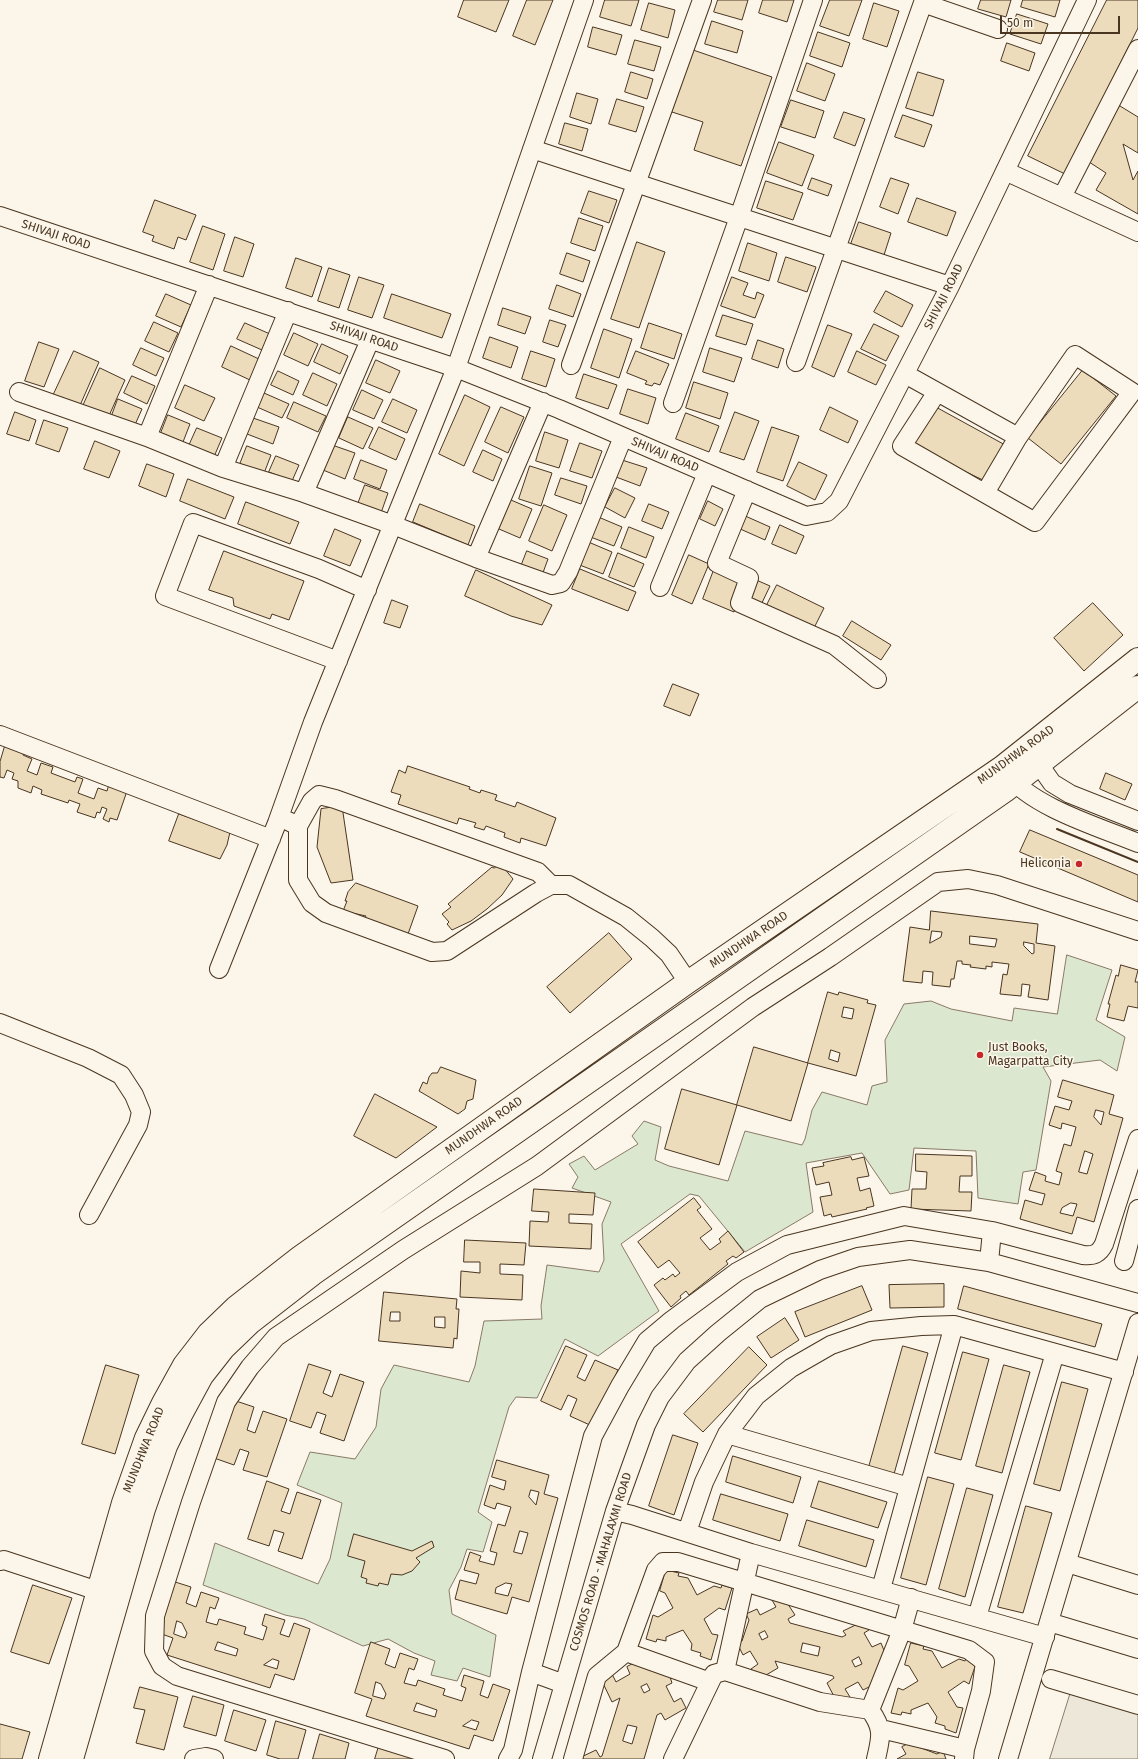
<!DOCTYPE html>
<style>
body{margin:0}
#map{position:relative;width:1138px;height:1759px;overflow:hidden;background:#fbf6e9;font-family:"Fira Sans",sans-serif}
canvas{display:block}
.scale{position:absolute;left:1000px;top:16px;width:120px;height:18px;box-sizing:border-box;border:2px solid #4a3520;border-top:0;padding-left:5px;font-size:12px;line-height:14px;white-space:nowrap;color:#4a3520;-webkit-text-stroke:3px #fbf6e9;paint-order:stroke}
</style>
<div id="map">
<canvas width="1138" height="1759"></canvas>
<div class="scale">50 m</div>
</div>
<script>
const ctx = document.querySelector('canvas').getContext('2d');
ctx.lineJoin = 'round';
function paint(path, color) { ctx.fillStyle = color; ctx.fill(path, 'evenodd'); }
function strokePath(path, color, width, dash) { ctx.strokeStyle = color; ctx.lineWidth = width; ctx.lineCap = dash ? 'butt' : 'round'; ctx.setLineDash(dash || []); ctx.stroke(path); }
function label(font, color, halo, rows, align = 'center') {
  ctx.font = font + ' "Fira Sans",sans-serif'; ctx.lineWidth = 3; ctx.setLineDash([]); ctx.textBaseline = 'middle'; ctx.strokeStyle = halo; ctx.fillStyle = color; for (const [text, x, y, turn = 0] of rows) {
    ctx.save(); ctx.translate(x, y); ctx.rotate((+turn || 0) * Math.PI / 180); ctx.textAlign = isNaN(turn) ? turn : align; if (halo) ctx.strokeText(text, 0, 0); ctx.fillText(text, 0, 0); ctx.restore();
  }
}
const green = new Path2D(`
 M1067,955L1112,970L1096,1020L1125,1037L1117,1071L1100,1060L1043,1067L1051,1081L1036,1170L1023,1172L1018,1204L978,1198L976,1151L914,1148L909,1190L890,1194L862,1153L806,1163L813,1212L745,1252L699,1196L690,1194L621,1244L659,1311L598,1356L565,1339L537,1398L516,1397L509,1407L478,1512L492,1522L483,1552L467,1549L461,1567L449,1590L452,1614L496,1635L490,1677L463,1668L457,1681L431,1675L435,1661L414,1653L388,1639L363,1646L304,1619L285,1615L203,1585L215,1543L318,1584L330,1559L342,1503L297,1485L310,1452L355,1459L376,1427L381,1389L394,1365L469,1382L475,1366L484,1321L542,1319L541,1306L547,1265L599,1272L604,1260L602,1224L611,1202L572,1188L578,1177L569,1164L584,1156L595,1170L638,1144L632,1136L644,1121L661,1127L655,1160L669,1166L728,1181L745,1131L802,1145L805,1139L812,1110L822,1092L867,1105L872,1086L887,1082L885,1040L904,1004L931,1001L951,1009L1012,1021L1014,1008L1057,1014Z`);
paint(green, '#dce7d0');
strokePath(green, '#887966', 1);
const parking = new Path2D(`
 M1074,1682L1138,1701V1759H1050Z`);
paint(parking, '#ede7d9');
strokePath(parking, '#887966', 1);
const building = new Path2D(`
 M464,0H509L496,32L458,17Z
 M527,0H553L535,45L513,36Z
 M605,0H639L631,26L600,17Z
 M718,0H748L742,20L714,12Z
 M763,0H794L787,22L759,13Z
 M830,0H862L849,36L820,26Z
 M981,0H1011L1006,17L978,9Z
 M1023,0H1060L1055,17L1021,7Z
 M1107,0H1138V28L1065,174L1028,156Z
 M649,3L675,10L668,38L641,30Z
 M874,3L899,11L887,47L863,39Z
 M1017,14L1048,24L1041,44L1010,34Z
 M712,21L743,31L737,53L705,44Z
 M593,27L622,35L616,55L588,47Z
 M818,32L850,43L842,67L810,56Z
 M635,40L661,47L654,71L628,64Z
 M1007,43L1035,53L1029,71L1001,61Z
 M693,50L772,77L741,166L694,150L703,122L672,112Z
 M807,63L835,74L825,101L797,91Z
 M631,72L653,79L647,99L625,92Z
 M918,72L944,80L933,116L906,108Z
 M577,93L598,99L591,124L570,117Z
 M617,99L644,107L636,132L609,124Z
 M791,100L824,111L815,138L781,127Z
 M1120,106L1138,117V153L1123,144L1133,180L1138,171V214L1096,190L1106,173L1086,160Z
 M844,112L865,119L855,146L834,138Z
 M903,115L932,125L924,147L895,137Z
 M565,123L588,129L582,151L559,144Z
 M779,142L814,155L802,186L767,173Z
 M812,178L832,185L828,196L808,189Z
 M891,178L909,184L898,214L880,207Z
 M766,181L803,193L793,220L757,208Z
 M589,191L617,200L609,223L581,213Z
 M917,198L956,212L947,236L908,222Z
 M155,200L196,215L186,240L178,237L174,249L152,241L154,236L143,232Z
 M579,218L603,226L595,251L571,243Z
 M859,222L891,233L884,255L851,244Z
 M203,226L225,234L213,270L190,262Z
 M235,237L254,244L243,277L224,271Z
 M637,242L665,252L639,328L611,319Z
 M748,243L777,253L769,281L739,271Z
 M567,253L590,261L583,282L560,274Z
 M786,257L816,267L807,292L778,282Z
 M296,258L322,267L312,297L286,288Z
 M329,268L350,275L339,308L318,301Z
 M359,277L384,285L372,318L348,310Z
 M732,277L748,283L743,295L755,299L757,292L764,295L755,318L721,306Z
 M557,285L581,294L573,317L549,309Z
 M886,291L913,305L902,327L874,312Z
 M166,294L191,305L181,327L156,316Z
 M392,294L451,314L442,338L384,318Z
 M503,308L531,317L525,334L498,325Z
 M723,315L753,324L746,345L716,336Z
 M550,320L566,325L558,347L543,342Z
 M154,322L178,333L169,352L145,341Z
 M245,323L270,334L262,350L237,339Z
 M649,323L682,334L674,359L641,348Z
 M874,324L899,336L886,361L861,349Z
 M828,325L852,334L834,377L812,367Z
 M604,329L632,339L619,378L591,368Z
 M294,333L318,344L308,366L284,355Z
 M490,337L518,347L511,368L483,358Z
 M758,340L784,349L778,368L752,359Z
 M39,342L59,349L44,387L25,381Z
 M322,344L348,356L340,374L314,362Z
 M231,346L259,359L250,380L222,367Z
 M141,348L164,358L156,376L133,365Z
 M710,348L742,358L734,382L703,372Z
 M74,351L99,362L78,410L52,398Z
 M531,351L555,359L546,387L522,379Z
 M636,351L669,364L660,385L654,383L652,386L645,384L647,381L627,373Z
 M857,351L886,365L876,385L848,372Z
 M376,360L400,371L390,393L366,383Z
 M100,368L125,380L108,418L83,406Z
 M1083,370L1116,396L1061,464L1028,438Z
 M278,371L299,381L293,395L271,385Z
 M313,373L337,384L327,406L303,395Z
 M584,374L617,385L608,409L576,398Z
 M132,376L155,386L147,404L124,393Z
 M694,382L728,393L720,419L686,408Z
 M185,385L215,398L204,421L175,408Z
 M628,389L656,398L648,424L620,414Z
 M362,390L383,400L374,419L353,410Z
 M264,393L289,404L282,418L257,407Z
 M465,395L490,407L464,466L439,454Z
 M118,399L142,409L134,427L111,418Z
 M393,399L417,410L407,433L382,422Z
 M294,402L326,416L318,432L287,418Z
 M934,406L1007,446L987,482L912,446Z
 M501,407L524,417L508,453L485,442Z
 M830,407L858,421L848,443L820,430Z
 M15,412L36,420L29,441L7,434Z
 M735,412L759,421L744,460L720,452Z
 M686,413L719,426L709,452L676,439Z
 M168,415L190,424L183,442L161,433Z
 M348,417L373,428L363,449L339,438Z
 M253,418L279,427L273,444L247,434Z
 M44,420L68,428L59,452L36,444Z
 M379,427L405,439L396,460L369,448Z
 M772,427L799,436L783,481L757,472Z
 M197,428L222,438L213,459L188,448Z
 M545,432L568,440L559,468L536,461Z
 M95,441L120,451L109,478L84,469Z
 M580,443L602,451L592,478L570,471Z
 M332,445L355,453L345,479L323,470Z
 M247,446L271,455L263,476L239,467Z
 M483,450L502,459L493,481L473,472Z
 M276,456L299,465L292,481L269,472Z
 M361,460L387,470L380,489L354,479Z
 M622,460L647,468L640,486L616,477Z
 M799,462L827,475L815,500L787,486Z
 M147,464L174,474L166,497L139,486Z
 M530,466L552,473L541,506L519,499Z
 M561,478L587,486L581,504L555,495Z
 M188,479L234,497L225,519L180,501Z
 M365,485L388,493L381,513L358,504Z
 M615,488L635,498L625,518L605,507Z
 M511,500L532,509L520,538L499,529Z
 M708,501L723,509L715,526L700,519Z
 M246,502L299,522L290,544L238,524Z
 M420,504L475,526L468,545L413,522Z
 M649,504L669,512L662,529L642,521Z
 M544,505L567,515L552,551L529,541Z
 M743,515L770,527L765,540L738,528Z
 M596,516L622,527L614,546L588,536Z
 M780,525L804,536L796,554L772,544Z
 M629,527L654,537L646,558L621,548Z
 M335,529L361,540L350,566L324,556Z
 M586,541L612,552L603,574L577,564Z
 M224,551L304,581L289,620L272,614L270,619L234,606L233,598L209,590Z
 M527,551L548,559L541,578L520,569Z
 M618,553L644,564L634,587L609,577Z
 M689,555L709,564L692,604L672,595Z
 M580,569L636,592L628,611L572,589Z
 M476,570L552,605L542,625L511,616L465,596Z
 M714,570L746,583L734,612L703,599Z
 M754,579L770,586L759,609L743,602Z
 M777,585L824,608L814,628L767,605Z
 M392,600L408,606L400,628L384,623Z
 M1093,603L1123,635L1084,671L1054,638Z
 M852,621L891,645L881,660L843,636Z
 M673,684L699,694L690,716L664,706Z
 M5,746L24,752L23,755L32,759L27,771L37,775L41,763L53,767L51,773L75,782L77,777L83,779L78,793L94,799L98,788L107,791L109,784L127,791L117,820L110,818L109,822L103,819L107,809L102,807L100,813L97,812L95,818L77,812L80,804L69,800L68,803L41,794L42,790L33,786L31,793L18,788V781L12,779L14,773L7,770L4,778L0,777V762Z
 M408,766L470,787L469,789L480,793L481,790L497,795L495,800L515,807L517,802L556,818L546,846L521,838L520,843L504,837L505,833L486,826L484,830L474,827L476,823L459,818L457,824L398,804L401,795L391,792L399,770L405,773Z
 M1106,773L1132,784L1125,800L1100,789Z
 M342,806L353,880L331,883L317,847L321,809Z
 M179,814L230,832L227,845L220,859L169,841Z
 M1030,830L1138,875V902L1020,852Z
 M500,863L513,879L502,895L487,909L471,921L452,930L447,924L449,922L442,914L451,907L448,904L492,867L494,868Z
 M356,883L418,906L408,934L363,922L366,916L343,911L347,901H345L348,892Z
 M931,911L1038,924L1036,943L1055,946L1048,1000L1028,997L1030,985L1022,984L1021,996L1000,994L1003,974L1007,975L1009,964L992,962V967L986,966V969L970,967L971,965L962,964V961H957L954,979H951L950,987L932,985L933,972L923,971L922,983L903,981L910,927L929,930ZM932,931L942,932L941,937L930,943ZM970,936L997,939L995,947L970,944ZM1024,942L1034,944V953L1032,954L1024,946Z
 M609,933L632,959L570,1013L547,987Z
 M1121,965L1138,970L1135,982H1138V1008L1128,1006L1124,1021L1107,1017L1110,1004H1108L1116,975L1118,976Z
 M828,992L838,995L839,992L868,1000L867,1003L876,1005L856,1076L808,1063ZM844,1007L854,1009L852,1019L842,1017ZM831,1050L840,1053L838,1062L829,1059Z
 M754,1047L808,1063L791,1121L737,1105Z
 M441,1067L476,1080L473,1099L467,1101L465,1109L458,1114L419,1091L423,1082L427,1084L429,1077L432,1073H437Z
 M1063,1080L1114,1095L1109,1114L1123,1118L1094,1222L1077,1217L1072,1234L1020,1219L1025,1200L1042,1205L1045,1194L1029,1190L1035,1172L1046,1176L1045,1181L1059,1185L1062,1173L1056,1171L1064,1144L1071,1146L1076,1127L1062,1123L1061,1129L1049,1125L1055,1106L1069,1110L1072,1101L1058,1097ZM1096,1110L1104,1112L1101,1125L1094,1117ZM1085,1151L1093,1154L1087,1174L1079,1172ZM1071,1203L1077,1204L1073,1216L1060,1213L1062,1208Z
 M682,1089L737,1105L719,1165L665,1149Z
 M375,1094L437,1127L396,1158L354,1136Z
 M916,1154L972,1156V1176H960L959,1192H972L971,1211L911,1209L912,1189H926L927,1172L916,1171Z
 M851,1157L852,1160L864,1157L869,1176L857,1178L860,1191L870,1188L874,1206L866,1208L867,1209L832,1217L831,1214L824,1216L820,1197L832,1195L829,1182L816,1185L812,1168L824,1166L823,1163Z
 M534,1189L595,1193L593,1215L569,1214V1223L592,1224L591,1249L529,1246L530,1221L548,1222L549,1212L532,1211Z
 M694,1198L701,1207L697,1210L712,1229L700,1238L710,1250L721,1242L719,1239L728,1231L744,1252L736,1258L733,1256L726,1261L728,1264L689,1295L686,1291L680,1296L681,1298L671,1307L654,1285L663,1278L665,1280L673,1274L675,1277L680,1273L669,1260L658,1268L638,1242Z
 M465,1240L526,1243L524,1265L500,1264V1274L523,1275L522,1300L460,1297L461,1271L480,1273V1262H464Z
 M944,1284V1307L890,1308L889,1285Z
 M862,1286L872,1310L805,1337L795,1312Z
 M964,1286L1102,1324L1095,1347L958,1309Z
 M384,1292L457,1299L456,1309H459L457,1339L454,1338L453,1348L379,1341ZM391,1312H400V1321H390ZM435,1317H445V1328L435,1327Z
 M785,1318L799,1340L771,1358L757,1337Z
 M566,1346L587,1355L577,1377L585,1381L595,1360L618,1370L592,1426L570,1416L577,1399L568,1395L561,1410L541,1401Z
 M903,1346L928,1353L894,1474L869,1467Z
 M749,1347L767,1365L703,1432L684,1414Z
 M963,1352L989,1359L961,1460L935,1453Z
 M309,1364L331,1371L323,1393L332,1397L340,1374L364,1382L344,1441L320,1433L326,1415L317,1412L311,1428L290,1421Z
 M106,1365L139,1375L115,1454L82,1444Z
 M1004,1365L1030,1372L1002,1473L976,1466Z
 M1062,1382L1088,1389L1060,1491L1034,1484Z
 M233,1400L254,1407L247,1430L255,1433L263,1411L287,1419L267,1477L243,1470L249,1452L240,1449L234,1465L214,1458Z
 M673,1435L698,1443L674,1515L649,1506Z
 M733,1456L801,1477L793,1503L726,1482Z
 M497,1460L549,1475L544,1494L558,1498L529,1602L512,1597L507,1614L455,1599L460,1580L476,1584L479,1574L464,1570L470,1552L481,1556L479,1561L494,1565L497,1553L490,1551L498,1524L505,1526L511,1507L497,1503L495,1509L484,1505L490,1485L504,1490L506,1481L492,1477ZM531,1490L539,1492L536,1505L529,1497ZM520,1531L528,1533L522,1554L514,1552ZM506,1583L512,1584L508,1596L495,1593L496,1588Z
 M928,1477L954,1484L926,1585L901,1578Z
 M267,1481L289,1489L281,1511L290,1514L297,1492L321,1500L302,1559L278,1551L284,1533L274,1530L269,1546L248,1539Z
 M819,1481L887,1502L878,1528L811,1507Z
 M967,1488L993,1495L965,1597L939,1589Z
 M721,1494L788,1514L780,1541L713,1520Z
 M1026,1506L1052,1513L1023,1613L998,1607Z
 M807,1520L874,1540L866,1567L799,1546Z
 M354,1534L412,1551L432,1541L434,1547L416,1558L420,1562L412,1571L402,1575L391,1574L388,1585L379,1583L378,1586L366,1583L367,1579L361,1577L365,1561L348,1556Z
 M666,1570L679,1573L678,1576L688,1578L697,1595L714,1586L721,1588L722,1585L732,1588L725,1610L719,1608L704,1619L712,1634L718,1635L711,1660L700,1656L701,1653L691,1650L692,1644L683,1630L666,1637V1641L657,1639L656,1642L646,1639L653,1615L658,1617L673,1608L665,1593L660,1591Z
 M172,1581L191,1587L186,1603L196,1607L201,1592L219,1598L215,1609L210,1607L206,1622L217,1625L219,1619L246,1627L244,1634L263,1640L267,1627L262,1625L265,1614L285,1620L280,1634L289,1637L294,1623L310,1629L294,1680L275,1674L270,1688L167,1655L173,1638L156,1632ZM177,1621L182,1623L187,1633L185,1638L174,1634ZM218,1642L238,1649L236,1656L215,1650ZM273,1659L279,1661L277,1669L264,1665Z
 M33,1585L72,1598L49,1664L11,1652Z
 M782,1595L795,1615L788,1619L790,1623L842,1637L846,1635L843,1631L864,1621L869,1630L864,1633L872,1647L881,1643L885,1653L882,1655L884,1658L875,1684L863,1690L858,1682L845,1689L850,1697L838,1704L827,1683L834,1678L833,1676L775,1661L778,1668L761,1678L751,1669L758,1664L750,1651L743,1655L737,1643L742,1641L749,1620L746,1614L757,1609L760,1615L776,1607L772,1600ZM765,1631L768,1637L762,1640L759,1634ZM803,1643L820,1647L818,1656L801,1652ZM859,1657L862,1664L855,1667L852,1661Z
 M371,1642L390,1649L385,1664L395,1668L400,1653L418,1659L414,1670L409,1668L404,1683L416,1686L418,1680L445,1689L443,1695L462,1701L466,1688L461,1686L464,1675L484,1681L480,1695L488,1698L493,1684L510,1690L493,1741L474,1735L469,1749L366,1716L372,1699L355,1693ZM376,1682L381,1684L386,1694L384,1699L373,1696ZM417,1703L437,1710L435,1717L414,1711ZM472,1720L479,1722L476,1730L463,1726Z
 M911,1643L924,1646L923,1649L932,1651L942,1668L959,1659L965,1661L966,1658L977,1661L969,1684L964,1681L948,1692L957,1707L963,1708L956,1733L945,1729V1726L935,1723L937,1717L928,1703L911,1710V1714L902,1712L901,1715L891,1713L898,1688L903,1690L918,1681L909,1666L905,1665Z
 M638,1661L668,1671L672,1683L666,1686L674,1702L681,1698L686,1708L665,1720L661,1713L657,1715L644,1759H577L596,1750L600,1757L602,1756L620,1698L612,1702L601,1679L612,1674L616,1682L630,1674L627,1667ZM647,1684L650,1690L644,1693L641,1687ZM628,1725L637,1727L632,1744L623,1741Z
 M140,1687L178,1697L164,1750L136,1743L145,1710L134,1708Z
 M193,1696L224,1705L216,1736L184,1727Z
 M234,1710L266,1720L256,1751L225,1741Z
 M276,1721L306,1730L298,1759H280L267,1755Z
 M0,1724L30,1732L22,1759H0Z
 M320,1734L349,1743L345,1759H313Z
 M914,1741L916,1746L937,1754L943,1751L946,1759H897L906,1754L902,1747Z
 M379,1746L423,1759H375Z`);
paint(building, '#ecdcbc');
strokePath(building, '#4a3520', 1);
const minor = new Path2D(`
 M923,3L998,29
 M532,149L950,286
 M1005,171L1138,232
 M1062,197L1138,49
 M0,216L456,368L559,409L806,516L827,512L839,501L950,286L1087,0
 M796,362L924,0
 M571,365L702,0
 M905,374L1018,437L1075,355L1132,392L1035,522L902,446L937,392
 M19,392L147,437L223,468L304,493L393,525L476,558L552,585L561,583L568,572L623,437
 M673,403L739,217L813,0
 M147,437L209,285
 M223,468L288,311
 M747,490L717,563L749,578L740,603L834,645L877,679
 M304,493L370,340
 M985,493L1018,437
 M476,558L543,402
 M660,587L707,473
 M338,661L165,596L193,523L319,569L367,590
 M0,735L271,839
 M1031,753L1052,783L1070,794L1138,821
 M1007,774C1032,807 1099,827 1138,843
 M288,821L298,826L312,801L319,795L335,799L538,872L551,885
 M298,826V880L312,903L326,913L432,952L447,951L536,893L551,885H569L626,917L652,938L669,954L688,982
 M219,969L277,823L313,722L456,368L584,0
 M0,1023L88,1058L121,1075L134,1095L141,1112L138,1125L89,1215
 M1124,1261L1138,1209
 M989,1262L992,1231
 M727,1434L909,1487
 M615,1511L632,1515L751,1553L1045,1637
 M687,1532L704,1482L727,1434L756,1396L791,1368L831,1345L871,1331L921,1326L954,1325L1124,1372
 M0,1561L4,1560L98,1591
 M1067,1563L1138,1585
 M881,1589L954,1325
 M977,1617L1055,1353
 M1049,1622L1138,1649
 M725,1671L751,1553
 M531,1672L564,1684
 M1051,1679L1138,1705
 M710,1682L626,1652L656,1570L663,1562H678L969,1650L985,1662L981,1691L965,1749L964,1759
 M870,1710L902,1630L911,1598
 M881,1729L965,1749
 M194,1759L206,1757L214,1759
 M445,1759L177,1676L162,1666L154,1651L155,1616L191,1502L226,1402L250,1367L276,1337L403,1250L537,1166L753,1007L830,957L938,882L968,879L997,885L1138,931
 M508,1759L513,1750L531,1672L593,1436L620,1386L647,1341L672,1320L737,1272L787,1245L904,1216L992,1231L1083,1255C1094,1256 1099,1254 1104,1244L1138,1139
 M542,1759L615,1511L646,1425L660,1397L687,1361L718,1333L760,1299L820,1270L858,1257L910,1250L989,1262L1138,1303
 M573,1759L597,1676L626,1652
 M673,1759L714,1674L725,1671L820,1702L870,1710C884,1729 881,1737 876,1759
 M1008,1759L1138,1323`);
const highway = new Path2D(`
 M50,1759L123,1503L146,1438L163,1403L184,1365L208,1334L236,1307L300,1257L688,982L1002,767L1138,659
 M72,1759L144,1509L166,1446L182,1413L202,1376L224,1348L250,1323L313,1274L1005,791L1138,687`);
strokePath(minor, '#4a3520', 20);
strokePath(highway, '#4a3520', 24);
strokePath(minor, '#fbf6e9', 18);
strokePath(highway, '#fbf6e9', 22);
strokePath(new Path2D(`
 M1057,829L1138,862`), '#4a3520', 2);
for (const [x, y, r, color] of [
 [1079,864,4,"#c62828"],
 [980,1055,4,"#c62828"]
]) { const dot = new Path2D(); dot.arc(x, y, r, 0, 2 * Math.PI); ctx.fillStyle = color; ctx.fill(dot); strokePath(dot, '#fbf6e9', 1.5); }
label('12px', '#4a3520', '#fbf6e9', [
 ["SHIVAJI ROAD",56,235,18],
 ["SHIVAJI ROAD",944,297,-63],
 ["SHIVAJI ROAD",364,337,19],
 ["SHIVAJI ROAD",665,455,23],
 ["MUNDHWA ROAD",1016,755,-36],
 ["MUNDHWA ROAD",749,940,-34],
 ["MUNDHWA ROAD",484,1126,-35],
 ["MUNDHWA ROAD",144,1450,-68],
 ["COSMOS ROAD - MAHALAXMI ROAD",601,1562,-73]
]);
label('12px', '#4a3520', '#fbf6e9', [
 ["Heliconia",1071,864],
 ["Just Books,",988,1048,"left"],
 ["Magarpatta City",988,1062,"left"]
], 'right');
</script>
